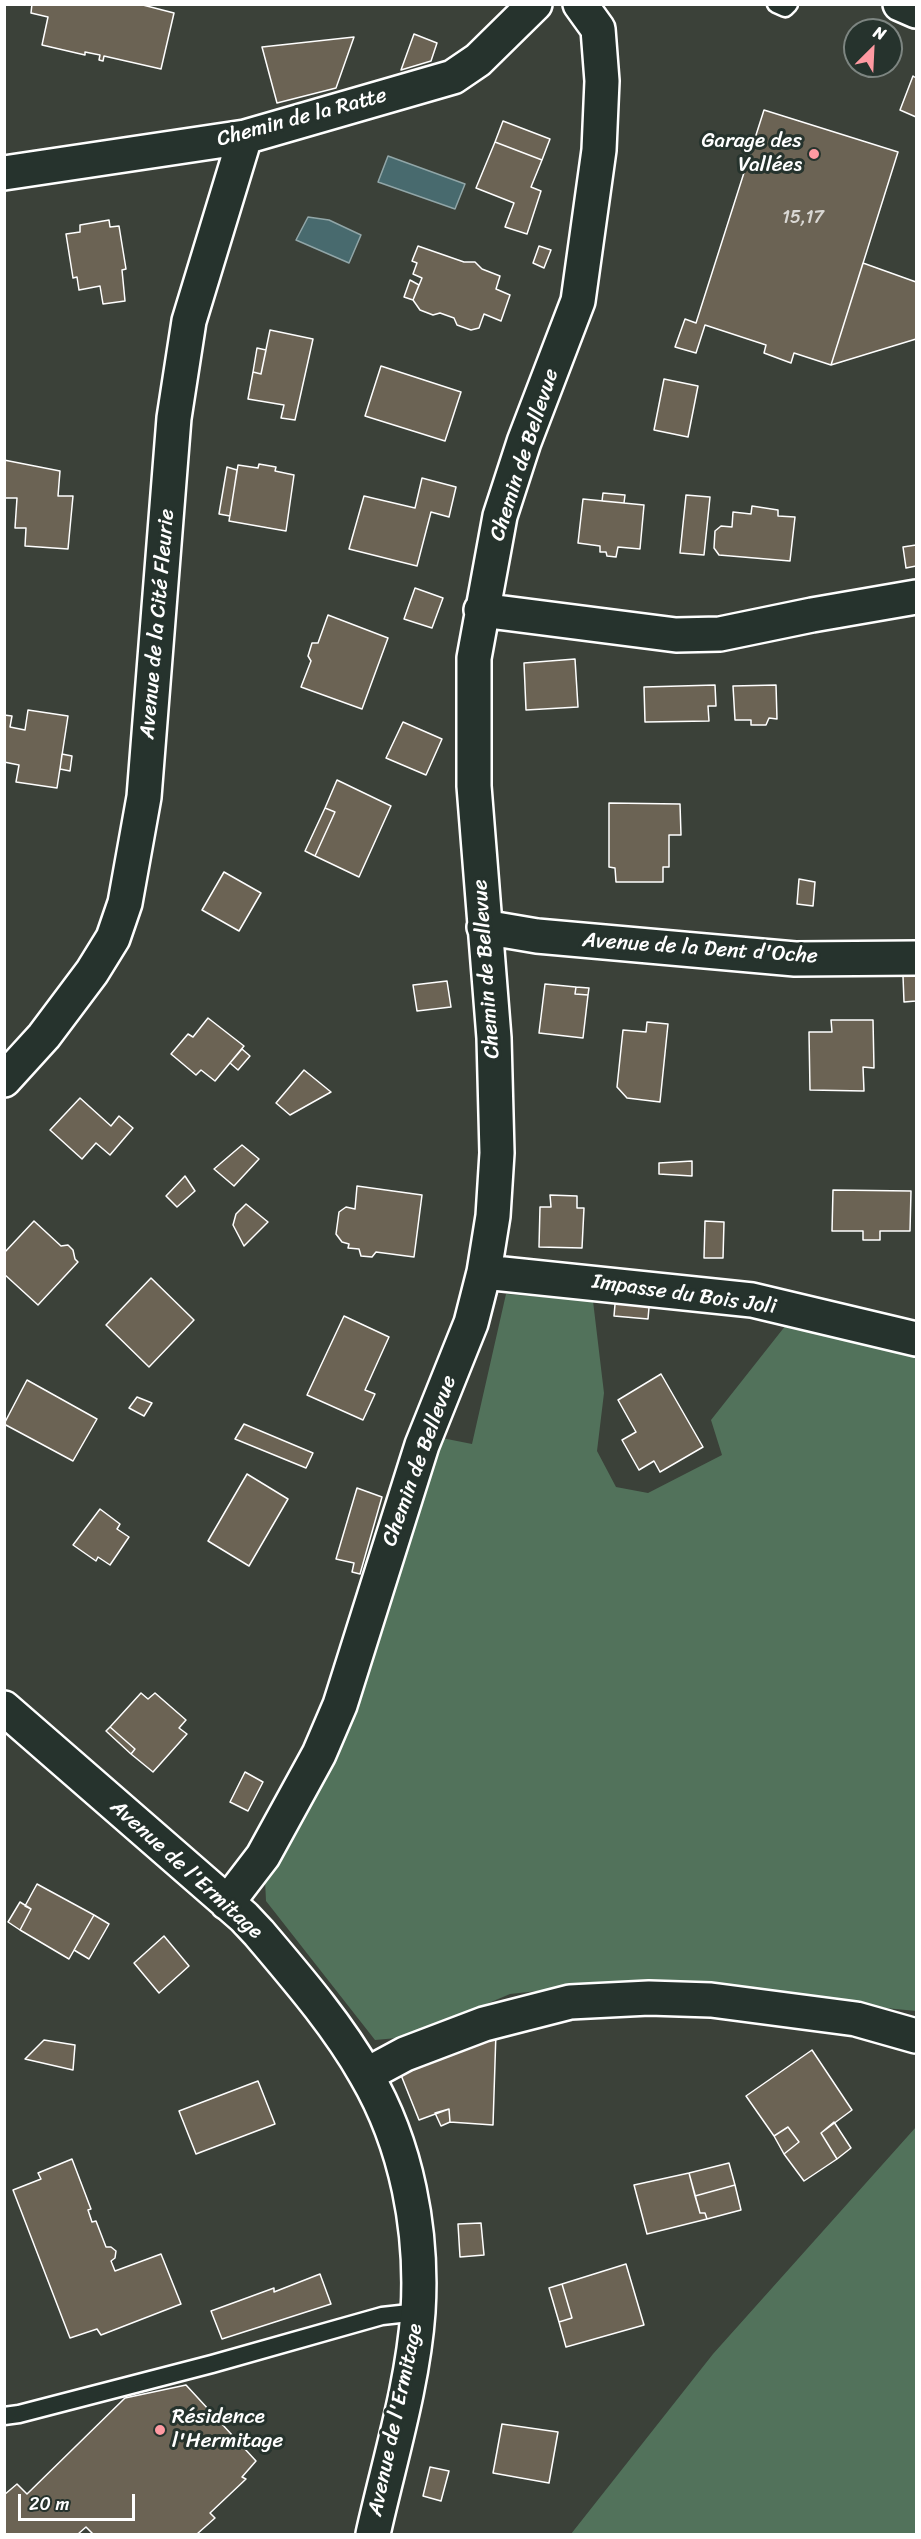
<!DOCTYPE html>
<meta charset="utf-8">
<style>
body{margin:0}
#map{position:relative;width:921px;height:2539px;overflow:hidden;background:#3b4139;font-family:Sriracha,sans-serif}
canvas{display:block}
.frame{position:absolute;inset:0;border:6px solid #fff;pointer-events:none}
.north{position:absolute;left:843px;top:18px;width:60px;height:60px;box-sizing:border-box;background:#26332d;border:2px solid #7d8581;border-radius:50%;rotate:24deg;font-size:16px;font-weight:700;line-height:24px;text-align:center;color:#fff}
.north::after{content:'';display:block;margin:auto;width:21px;height:27px;background:#ff9aa2;clip-path:polygon(50% 0,100% 100%,50% 72%,0 100%)}
.scale{position:absolute;left:18px;top:2494px;width:117px;height:27px;box-sizing:border-box;border:3px solid #fff;border-top:0;padding-left:8px;font-size:18px;line-height:21px;white-space:nowrap;color:#fff;-webkit-text-stroke:4px #26332d;paint-order:stroke}
</style>
<div id="map">
<canvas width="921" height="2539"></canvas>
<div class="frame"></div>
<div class="north">N</div>
<div class="scale">20 m</div>
</div>
<script>
const ctx = document.querySelector('canvas').getContext('2d');
ctx.lineJoin = 'round';
function paint(path, color) { ctx.fillStyle = color; ctx.fill(path, 'evenodd'); }
function strokePath(path, color, width, dash) { ctx.strokeStyle = color; ctx.lineWidth = width; ctx.lineCap = dash ? 'butt' : 'round'; ctx.setLineDash(dash || []); ctx.stroke(path); }
function label(font, color, halo, rows, align = 'center') {
  ctx.font = font + ' Sriracha,sans-serif'; ctx.lineWidth = 6; ctx.setLineDash([]); ctx.textBaseline = 'middle'; ctx.strokeStyle = halo; ctx.fillStyle = color; for (const [text, x, y, turn = 0] of rows) {
    ctx.save(); ctx.translate(x, y); ctx.rotate((+turn || 0) * Math.PI / 180); ctx.textAlign = isNaN(turn) ? turn : align; if (halo) ctx.strokeText(text, 0, 0); ctx.fillText(text, 0, 0); ctx.restore();
  }
}
paint(new Path2D(`
 M506,1294L593,1301L604,1393L597,1451L616,1487L648,1493L722,1455L711,1420L786,1325L916,1349V2011L620,1982L510,1994L408,2037L375,2040L266,1901L265,1880L341,1736L442,1438L472,1444Z
 M916,2127V2534H571L713,2354Z`), '#52725b');
const water = new Path2D(`
 M388,156L465,184L455,209L378,182Z
 M308,217L329,220L361,235L349,263L296,240Z`);
paint(water, '#486a6e');
strokePath(water, '#91a6a8', 1.5);
const building = new Path2D(`
 M32,4H139L174,13L161,69L104,56L103,61L99,60L100,55L85,52V55L42,45L48,17L31,13Z
 M414,34L437,43L431,61L401,70Z
 M354,37L336,88L277,103L262,47Z
 M913,76L916,78V117L900,110Z
 M764,110L898,152L831,365L794,353L791,363L764,353L766,345L705,325L696,353L675,347L685,319L696,323Z
 M503,121L550,139L542,160L495,142Z
 M495,142L542,160L531,187L541,191L527,234L505,227L514,203L476,188Z
 M109,220L110,227L119,226L126,269L122,270L125,301L103,304L100,286L79,290L77,277L73,278L66,234L80,232V225Z
 M418,246L464,262H475L482,269L500,276L496,289L510,295L501,321L484,314L479,328L471,330L457,325L454,318L440,313L433,315L420,310L413,300L422,278L413,274L417,263L412,261Z
 M539,246L551,250L544,268L533,263Z
 M863,263L916,282V339L831,365Z
 M410,280L419,285L413,300L404,297Z
 M270,330L313,339L295,420L281,418L284,405L248,399L253,372L261,374Z
 M257,348L266,350L261,374L253,372Z
 M381,366L461,392L445,441L365,416Z
 M664,379L698,386L688,437L654,430Z
 M4,460L60,471L58,496H73L68,549L25,546L26,528H15L17,498H4Z
 M259,464L276,467L275,471L294,475L286,531L229,521L238,465L258,468Z
 M227,467L237,470L230,516L219,514Z
 M422,478L456,487L449,517L431,512L417,566L349,549L364,496L415,508Z
 M603,493L625,495L624,503L602,501Z
 M686,495L710,497L704,555L680,553Z
 M583,499L644,505L640,549L618,547L616,557L607,556L606,552H600V546L578,543Z
 M752,506L778,510V516L795,517L790,561L719,555L714,548L715,531L721,526L732,527L733,512L751,514Z
 M916,545V566L906,568L903,547Z
 M415,588L443,598L432,628L404,619Z
 M328,615L388,638L362,709L301,687L311,661L308,656L312,643H318Z
 M575,659L578,707L526,710L524,663Z
 M715,685L716,706H708L709,721L645,722L644,687Z
 M776,685L777,719L769,718L766,725H751V720H735L733,686Z
 M28,710L68,716L57,788L16,782L19,765L4,762V715L12,716L10,727L25,730Z
 M403,722L442,739L426,775L386,758Z
 M62,754L72,756L70,771L60,769Z
 M337,780L391,806L359,877L315,856L335,812L325,808Z
 M609,803L680,804L681,835H669V867H663V882H616L615,868L609,867Z
 M325,808L335,812L315,856L305,851Z
 M224,872L261,893L239,931L202,910Z
 M799,879L815,882L813,906L797,904Z
 M916,975V1001L904,1002L903,976Z
 M447,981L451,1007L417,1011L413,985Z
 M545,984L576,987L575,994L588,995L583,1038L539,1033Z
 M576,987L589,988L588,995L575,994Z
 M208,1018L244,1046L215,1081L201,1070L196,1075L171,1054L188,1034L193,1037Z
 M831,1020H873L874,1068L863,1067L864,1091L810,1090L809,1032H832Z
 M647,1022L668,1024L660,1102L627,1098L617,1087L623,1030L646,1032Z
 M242,1049L250,1056L238,1070L230,1063Z
 M304,1070L331,1092L290,1115L276,1103Z
 M80,1098L111,1126L119,1116L133,1128L110,1155L96,1143L82,1159L50,1130Z
 M242,1145L259,1159L234,1186L214,1169Z
 M692,1161V1176L659,1174V1163Z
 M185,1176L195,1191L177,1207L166,1196Z
 M357,1186L422,1195L414,1257L376,1252L372,1257L361,1256L359,1249L348,1248L349,1244L342,1242L336,1234L339,1212L346,1207L355,1209Z
 M833,1190L911,1191L910,1231H880V1240H863V1231H832Z
 M550,1195L577,1196V1208H584L582,1248L539,1247L540,1207H551Z
 M246,1204L268,1222L244,1246L233,1225L236,1214Z
 M34,1221L61,1246L68,1245L73,1250L75,1259L78,1262L38,1305L4,1274V1253Z
 M705,1221L724,1222L723,1258H704Z
 M151,1278L194,1320L149,1367L106,1325Z
 M616,1293L650,1296L648,1319L614,1316Z
 M344,1316L389,1337L365,1390L375,1394L363,1420L307,1395Z
 M661,1374L703,1447L660,1472L654,1461L639,1470L622,1440L636,1432L618,1400Z
 M27,1380L97,1419L73,1461L4,1424Z
 M137,1397L152,1403L144,1416L129,1408Z
 M244,1424L313,1453L306,1468L235,1439Z
 M247,1474L288,1499L249,1566L208,1541Z
 M357,1488L382,1497L360,1574L352,1572L354,1563L336,1559Z
 M100,1509L120,1524L117,1529L129,1537L110,1565L98,1557L96,1561L73,1545Z
 M141,1693L148,1699L155,1693L186,1720L179,1728L187,1734L153,1772L131,1754L135,1749L110,1727Z
 M110,1727L135,1749L131,1754L106,1731Z
 M245,1772L263,1782L248,1811L230,1802Z
 M37,1884L94,1915L69,1959L20,1930L31,1909L25,1906Z
 M20,1902L31,1909L20,1930L8,1922Z
 M94,1915L109,1924L89,1959L74,1950Z
 M164,1936L189,1966L159,1993L134,1963Z
 M496,2032L493,2125L450,2122L449,2109L419,2120L399,2070Z
 M44,2040L75,2045L73,2070L25,2059Z
 M812,2050L852,2110L821,2133L837,2159L804,2181L784,2154L799,2142L788,2127L774,2136L746,2096Z
 M258,2081L275,2124L196,2154L179,2111Z
 M449,2109L450,2122L441,2126L435,2113Z
 M834,2122L851,2148L837,2159L821,2133Z
 M788,2127L799,2142L784,2154L774,2136Z
 M72,2159L91,2209L88,2210L92,2222L96,2221L106,2247H111L116,2251L115,2258L111,2261L115,2271L161,2254L181,2304L101,2335L97,2329L70,2338L13,2190L41,2179L38,2173Z
 M729,2163L735,2185L695,2196L689,2173Z
 M689,2173L700,2213H705L707,2219L647,2234L634,2185Z
 M735,2185L741,2210L707,2219L705,2213H700L695,2196Z
 M481,2223L484,2255L460,2257L458,2224Z
 M626,2264L644,2325L566,2347L559,2322L572,2318L562,2284Z
 M320,2274L331,2304L222,2339L211,2311L274,2288V2292Z
 M562,2284L572,2318L559,2322L549,2288Z
 M186,2385L256,2461L242,2477L246,2479L210,2513L215,2518L197,2534H93L86,2527L78,2534H4V2495L17,2484L27,2494L125,2398Z
 M502,2424L558,2432L549,2483L493,2473Z
 M430,2467L449,2471L441,2501L423,2496Z`);
paint(building, '#6b6354');
strokePath(building, '#fff', 1.5);
const service = new Path2D(`
 M776,4L785,8L789,4
 M4,2416L19,2414L212,2364L382,2316L418,2312`);
const minor = new Path2D(`
 M4,173L245,137L453,77L478,60L535,4
 M481,610L676,635L720,634L812,615L916,597
 M484,927L537,936L795,959L916,958
 M4,1080L44,1036L92,972L113,938L125,903L144,797L174,418L189,321L245,137
 M484,1272L752,1300L916,1339
 M4,1708L244,1917L259,1933C297,1978 337,2024 366,2075C407,2145 423,2231 418,2312C413,2385 389,2462 373,2534
 M227,1903L263,1856L319,1754L340,1705L422,1445L471,1323L484,1272L493,1216L497,1153L494,1038L474,786V658L500,516L524,442L578,301L599,150L602,81L598,29L580,4
 M366,2075L405,2054L484,2024L570,2002L649,1998L711,2000L856,2019L916,2036`);
const secondary = new Path2D(`
 M900,4L916,11`);
strokePath(service, '#fff', 21);
strokePath(minor, '#fff', 38);
strokePath(secondary, '#fff', 38);
strokePath(service, '#26332d', 16);
strokePath(minor, '#26332d', 33);
strokePath(secondary, '#26332d', 33);
for (const [x, y, r, color] of [
 [814,154,6,"#ff9aa2"],
 [160,2430,6,"#ff9aa2"]
]) { const dot = new Path2D(); dot.arc(x, y, r, 0, 2 * Math.PI); ctx.fillStyle = color; ctx.fill(dot); strokePath(dot, '#26332d', 2); }
label('18px', '#dad8d4', null, [
 ["15,17",803,218]
]);
label('21px', '#fff', '#26332d', [
 ["Chemin de la Ratte",302,118,-15],
 ["Chemin de Bellevue",525,455,-72],
 ["Avenue de la Cité Fleurie",158,624,-85],
 ["Avenue de la Dent d'Oche",700,949,4],
 ["Chemin de Bellevue",487,969,-94],
 ["Impasse du Bois Joli",684,1295,8],
 ["Chemin de Bellevue",420,1461,-70],
 ["Avenue de l'Ermitage",186,1870,42],
 ["Avenue de l'Ermitage",396,2420,-78]
]);
label('21px', '#fff', '#26332d', [
 ["Garage des",802,142],
 ["Vallées",802,166],
 ["Résidence",172,2418,"left"],
 ["l'Hermitage",172,2442,"left"]
], 'right');
</script>
